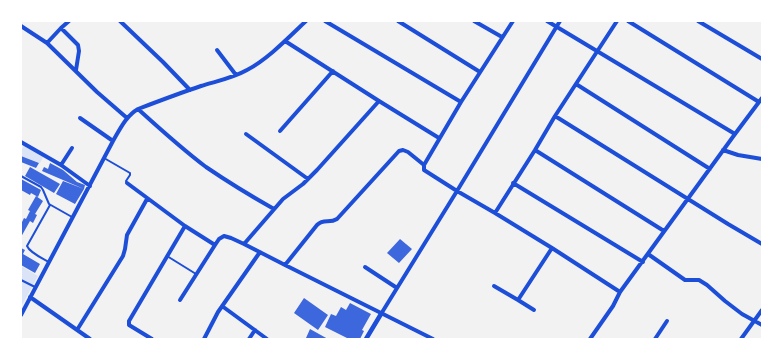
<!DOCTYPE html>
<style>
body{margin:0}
#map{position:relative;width:783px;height:360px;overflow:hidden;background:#f2f2f2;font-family:Quicksand,sans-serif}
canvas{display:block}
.frame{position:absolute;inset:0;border:22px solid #fff;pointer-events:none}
</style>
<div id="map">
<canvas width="783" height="360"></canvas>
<div class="frame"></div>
</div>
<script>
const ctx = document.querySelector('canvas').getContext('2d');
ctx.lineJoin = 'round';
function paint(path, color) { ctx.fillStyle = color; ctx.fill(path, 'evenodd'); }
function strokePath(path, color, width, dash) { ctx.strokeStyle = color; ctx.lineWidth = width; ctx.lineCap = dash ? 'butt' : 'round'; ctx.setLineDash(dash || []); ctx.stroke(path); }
paint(new Path2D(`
 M24,145L43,157L40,163L21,156V151Z
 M21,266L38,276L21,307Z`), '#dbe4f7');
paint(new Path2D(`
 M21,156L39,163L36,168L21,162Z
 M50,163L63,170L77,182L85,185L84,189L42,171L44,167L48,169Z
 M30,167L60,184L54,193L25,176Z
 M21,179L41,190L38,197L31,193L30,195L21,190Z
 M63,181L84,189L75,204L56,194Z
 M36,196L43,201L35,214L37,215L33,223L30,221L21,237V224L24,218L26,219L30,211L28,210Z
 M400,239L412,249L399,263L387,253Z
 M21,248L25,250L23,254L40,264L35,273L21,265Z
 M304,298L328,315L318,330L294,313Z
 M350,303L371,314L362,330L364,331L360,339H349L325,327L331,314L336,316L341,307L346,310Z
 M310,329L328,339H308L306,338Z`), '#3d67dc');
strokePath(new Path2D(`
 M104,158L130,173V175L126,181L127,183
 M21,176L41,187L43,190L49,204L72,217
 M167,256L196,274
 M49,262C42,258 30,253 27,246L50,205
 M21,280L35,287`), '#1d4ed8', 2);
strokePath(new Path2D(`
 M69,21L61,28L78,45L79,51L76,70
 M120,21L163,62L190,90
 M325,21L461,102
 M398,21L480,72
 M474,21L502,37
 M513,21L461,102L424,165V170L457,191L495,213L552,248L620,292
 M547,21L735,134
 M628,21L759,102
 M698,21L762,59
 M21,26L47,43L97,92L127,118
 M285,41L379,101L439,138
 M47,43L61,28
 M217,50L236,75
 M576,84L710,169
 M379,101L317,170L303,184L283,199L244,244L285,265L433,339
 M138,109C160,129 182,149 206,167C228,182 251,196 274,209
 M555,116L728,224L762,244
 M80,118L113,141
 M280,131L333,71
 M246,134L308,179
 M21,142L61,165L90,186
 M535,150L664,231
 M723,150L738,155L762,159
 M61,165L72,148
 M127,183L185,226L215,245L219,239L224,236L231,238L244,244
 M513,183L643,262
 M495,213L535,150L555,116L617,21
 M648,254L685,280H699L707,285L725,301L742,314L762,325
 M285,265L317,225C324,218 329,224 337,219L399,151L403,150L408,152L424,165
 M365,267L397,288
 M494,286L518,300L534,310
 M30,297L90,339
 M180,300L215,245
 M518,300L552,248
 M222,306L267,339
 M381,314L457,191L560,21
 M21,315L113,141C120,129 126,116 138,109C159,101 180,93 201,86C217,81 233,78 247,70C268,59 289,37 306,21
 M77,330L123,256L125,249L127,235L147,199
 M152,339L129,325V321L185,226
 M204,339L218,312L260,252
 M249,339L255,330
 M590,339L613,306L620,292L735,134L762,98
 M655,339L667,321
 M741,339L762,310`), '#1d4ed8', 4);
strokePath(new Path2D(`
 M366,339L381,314`), '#1d4ed8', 4.5);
</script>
